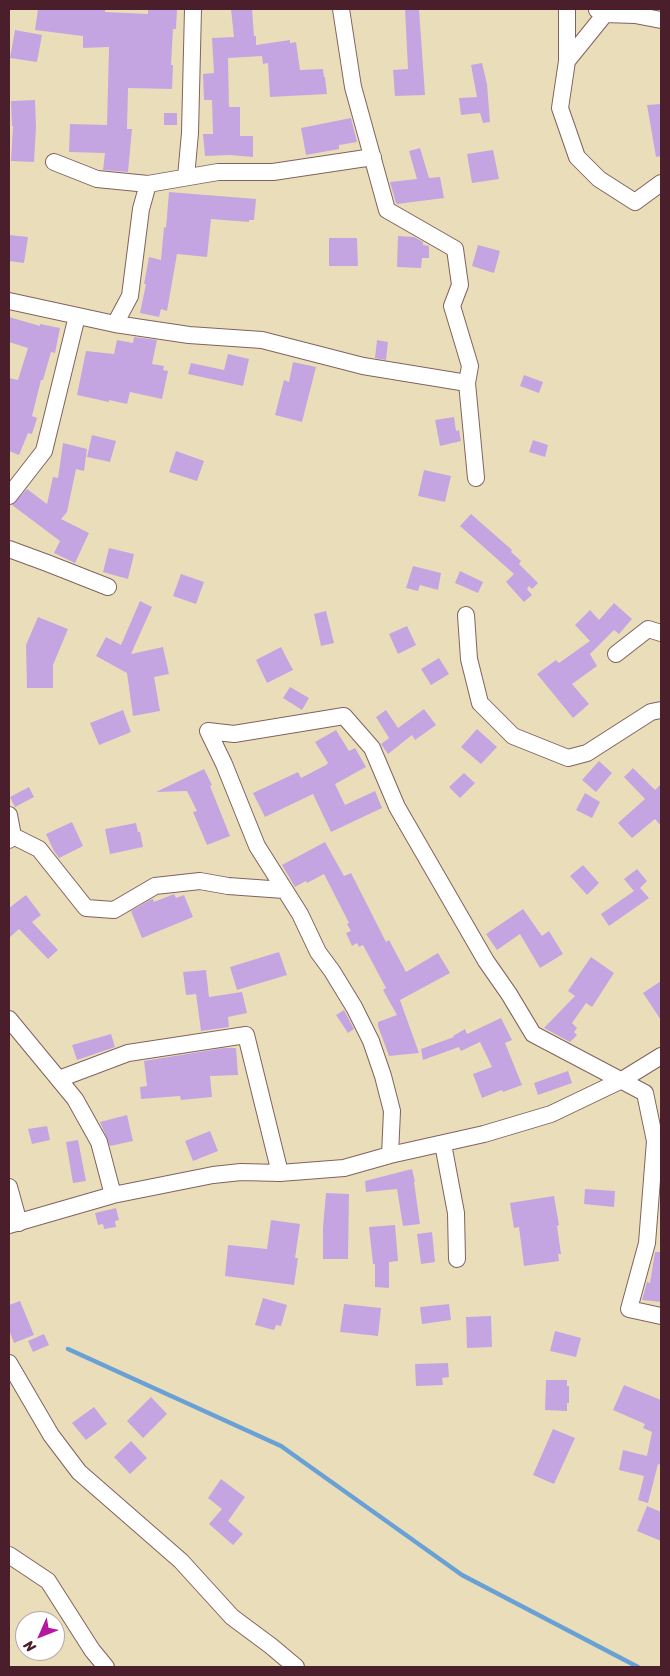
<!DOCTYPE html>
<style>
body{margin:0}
#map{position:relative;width:670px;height:1676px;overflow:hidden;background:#eadeba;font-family:Sriracha,sans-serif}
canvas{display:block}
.frame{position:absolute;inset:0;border:10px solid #4a1f2b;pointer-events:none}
.north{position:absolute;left:15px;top:1611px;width:50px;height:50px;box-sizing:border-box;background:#fff;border:1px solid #b7a5aa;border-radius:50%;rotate:226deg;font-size:14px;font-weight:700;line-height:20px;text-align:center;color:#4a1f2b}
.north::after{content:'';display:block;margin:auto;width:18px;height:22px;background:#b5179e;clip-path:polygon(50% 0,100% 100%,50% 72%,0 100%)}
</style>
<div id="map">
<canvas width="670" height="1676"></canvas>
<div class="frame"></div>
<div class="north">N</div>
</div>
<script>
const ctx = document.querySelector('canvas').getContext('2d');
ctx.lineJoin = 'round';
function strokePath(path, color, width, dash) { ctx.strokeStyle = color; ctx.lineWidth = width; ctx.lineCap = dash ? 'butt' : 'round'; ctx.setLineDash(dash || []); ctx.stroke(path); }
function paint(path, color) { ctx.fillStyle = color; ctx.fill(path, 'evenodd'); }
strokePath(new Path2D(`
 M68,1349L281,1446L462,1575L638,1667`), '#69a1d7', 4.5);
paint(new Path2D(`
 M38,9H105V12L148,14V9H177L176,29H173L171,65H173L172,89L128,88L127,129H132L128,172L103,170L105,153L69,152L70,124L107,125L109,47L83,48V36L35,30Z
 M231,9H252L254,36H256V45L290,40V43L296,42L300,70L323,69L324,77H325L327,94L270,97L268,63L263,64L262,56L228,58L229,107H240V136H253V157L230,155L205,156L203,134H213L212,100H204L203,74L214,73L212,38L234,37Z
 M405,9H419L425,95L395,96L393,70L408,69Z
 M15,30L42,35L37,62L10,58Z
 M482,63L487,84L490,122L483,123L480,113L461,115L459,98L477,97L471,65Z
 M35,100L36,127L34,162L11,161L13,126H12L11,101Z
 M661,104V156L656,157L647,105Z
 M164,113H177V125H164Z
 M351,118L357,142L339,145V149L306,155L301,128Z
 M420,148L429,178L440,177L444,198L397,204L396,203L390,182L417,179L409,151Z
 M493,150L499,179L472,183L467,154Z
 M169,192L256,199L254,220H249V222L211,219L207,257L177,254L167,311L161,309L159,317L140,313L146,284H144L149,257L161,260L164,227L166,228Z
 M9,235L28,237L24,263L9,261Z
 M398,236L414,237L423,242V245L429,246V258H422L421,268L397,267Z
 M329,238H357L358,266H329Z
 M478,245L500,251L494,273L472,266Z
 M9,317L40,326V324L60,328L55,353L51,352L43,380H41L32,416L37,418L32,434L28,433L19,455L9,451V378L18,380L28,348L9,342Z
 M134,337L157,340L152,364L164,366L163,370L168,371L162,399L130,392L127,404L109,400V402L77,395L86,351L114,354L117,340L133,343Z
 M377,340L388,342L386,360L375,358Z
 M228,354L249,359L243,386L188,374L191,363L224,370Z
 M293,362L316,367L302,422L275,415L284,380L289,382Z
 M524,375L543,382L539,393L520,386Z
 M454,417L456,431L459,430L461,441L440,446L435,420Z
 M92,435L116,441L110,462L87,457Z
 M533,440L548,445L545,457L529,452Z
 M63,443L87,449L84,471L76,469L67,512L61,519L89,533L75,563L54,553L60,541L12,505L27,489L47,504L53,477L58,478Z
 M176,451L204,461L197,481L169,472Z
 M424,470L451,476L445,502L418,496Z
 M471,514L512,550L511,552L521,561L519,564L538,583L532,589L529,586L527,589L532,595L524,602L506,582L514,574L460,526Z
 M109,548L134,554L128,579L103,572Z
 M413,566L441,573L438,590L420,585L418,591L406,588Z
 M460,571L483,582L478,593L455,583Z
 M181,574L204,582L196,604L173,596Z
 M140,601L152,607L131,654L163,647L169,674L154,677L160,711L133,716L127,673L96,656L106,637L121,645Z
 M614,603L632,619L619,634L614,630L590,654L597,666L572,684L589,704L573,718L537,674L556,660L559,663L590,641L575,625L590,610L599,620Z
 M326,611L334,643L321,646L314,614Z
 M38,617L68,629L53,665V688H27L26,645Z
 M407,626L416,645L398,654L389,634Z
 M281,647L293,670L267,683L256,660Z
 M439,658L449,674L431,685L421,669Z
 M290,687L309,698L302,710L283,698Z
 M424,709L436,725L415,740L412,735L388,754L381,744L389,738L376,717L386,710L398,728Z
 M123,710L131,732L99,745L90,723Z
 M477,729L497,747L481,764L461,747Z
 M336,730L349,751L355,748L366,767L335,784L345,805L375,791L382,808L331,832L313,794L265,817L253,793L298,772L301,778L326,765L328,763L315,742Z
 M599,761L612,773L596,792L582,780Z
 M633,768L655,790L661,784V826L655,819L632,838L618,823L645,799L624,777Z
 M204,769L212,785L210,786L230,836L207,845L193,812L197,811L187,791L156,792Z
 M464,773L475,783L460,798L449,787Z
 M29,787L34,797L15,807L10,797Z
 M585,793L600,802L592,818L576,810Z
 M72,822L83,846L59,858L54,851L46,834Z
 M136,823L138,832H140L143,847L110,854L105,829Z
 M325,842L344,876L351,873L386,942L389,940L406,972L438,953L450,973L400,1000L419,1053L389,1056L378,1026V1022L397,1015L383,990L386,988L363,945L359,947L357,943L352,946L346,933L351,931L347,924L349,923L324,874L307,883L306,881L295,887L282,865Z
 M583,865L599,883L587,895L570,876Z
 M637,869L647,881L640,888L649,898L609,926L601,914L634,891L624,879Z
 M174,894L176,898L184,895L193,917L142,938L131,911L150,900L153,899L154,902Z
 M26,895L41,915L32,922L58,950L48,959L19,929L9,938V908Z
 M523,909L542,936L549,931L563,954L540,968L520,934L497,950L486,934Z
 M279,952L287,975L237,990L230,967Z
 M591,957L614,973L592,1007L586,1003L572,1023L577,1028L574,1032L577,1035L570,1042L544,1028L575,996L568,991Z
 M206,970L209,997L242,992L247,1013L228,1017L229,1027L201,1031L196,994L186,995L183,972Z
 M661,981V1020L643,993Z
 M344,1010L354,1029L348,1033L336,1015Z
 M501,1018L512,1040L505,1043L522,1085L503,1092L502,1090L482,1098L473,1074L492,1067L480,1042L461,1051L459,1047L423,1060L421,1049L454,1037L453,1036L465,1029L467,1034Z
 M111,1034L115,1047L77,1060L72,1045Z
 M224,1048H236L238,1075L210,1076L212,1097L181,1100L180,1096L141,1099L140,1087L147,1086L144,1061Z
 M568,1071L572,1083L538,1095L534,1083Z
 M127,1115L133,1141L110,1146L100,1122Z
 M47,1126L50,1140L32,1144L28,1129Z
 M210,1131L218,1151L193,1161L185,1141Z
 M78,1140L86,1181L73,1183L66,1142Z
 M412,1169L415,1182H414L420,1224L403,1226L397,1189L366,1192L365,1181Z
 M585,1189L615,1191L614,1207L584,1204Z
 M326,1193L349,1194L348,1259H323V1227Z
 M554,1196L559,1225L557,1226L561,1254H558L559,1261L524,1266L519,1227L514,1228L510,1203Z
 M116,1208L119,1220L115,1221L116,1227L104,1229L103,1224L98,1225L95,1213Z
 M271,1220L300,1224L295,1258H298L294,1285L225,1276L228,1245L267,1249Z
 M395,1225L398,1261L389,1262V1288L375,1287V1264H373L369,1227Z
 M432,1232L435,1262L421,1264L417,1234Z
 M655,1252H661V1302L642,1300L647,1282L650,1283Z
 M263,1298L287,1305L281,1326L276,1325L274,1330L255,1325Z
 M20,1301L34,1335L14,1343L9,1330V1305Z
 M344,1304L381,1308L378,1336L340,1332Z
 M449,1304L451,1320L422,1324L420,1307Z
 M491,1316L492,1347L467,1348L466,1317Z
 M555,1331L581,1338L576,1357L550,1351Z
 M44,1334L49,1345L33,1352L28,1341Z
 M448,1363L449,1377L442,1378L443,1385L416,1386L415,1364Z
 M546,1380H567V1386H569V1403H567V1411L545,1410Z
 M624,1385L661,1400V1465L658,1464L648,1503L638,1500L644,1476L619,1470L623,1450L647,1456L652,1432L643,1428L645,1424L613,1410Z
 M151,1397L167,1414L143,1438L127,1421Z
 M94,1407L107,1424L86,1440L72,1423Z
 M553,1429L575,1438L554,1484L533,1475Z
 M131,1441L147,1458L130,1474L114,1457Z
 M221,1479L245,1497L228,1521L243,1534L233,1545L209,1524L222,1509L208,1498Z
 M647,1506L661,1512V1541L637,1531Z`), '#c5a5e1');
const minor = new Path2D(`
 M341,9L353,87L387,210L455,249L460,285L452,306L470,366L467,383
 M597,10L605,14L635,15L661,20
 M605,14L567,61L560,108L577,157L599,179L635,202L661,183
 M567,61V9
 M54,162L97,179L148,184
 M186,177L190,133L193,9
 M9,301L115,324L130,296L141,209L148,184L218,172H273L373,157
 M115,324L189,335L262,340L363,366L467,383L476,478
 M9,496L44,451L77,316
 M9,549L47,563L108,587
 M466,615L469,659L480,703L513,736L568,758L587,753L651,712L661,710
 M616,654L648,629L661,633
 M9,815L13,836L9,840
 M13,836L39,849L86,908L114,910L155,886L200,881L228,886L284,890
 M9,1019L75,1099L99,1142L113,1195
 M59,1079L128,1053L246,1035L280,1173
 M443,1144L456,1213L457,1259
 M390,1155L392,1111L383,1076L371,1041L354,1007L332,971L318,952L300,914L257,846L224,764L208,731L234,734L344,716L372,748L397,807L486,961L509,994L533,1034L645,1093L655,1141L647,1243L629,1309L661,1316
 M9,1187L19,1223
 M9,1225L113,1195L213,1175L241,1172L280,1173L344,1168L390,1155L484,1134L551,1114L622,1080L661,1056
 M9,1363L51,1435L79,1472L181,1561L232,1617L271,1646L296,1667
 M9,1555L48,1581L92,1650L106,1667`);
strokePath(minor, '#82625d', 18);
strokePath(minor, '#fff', 16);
</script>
